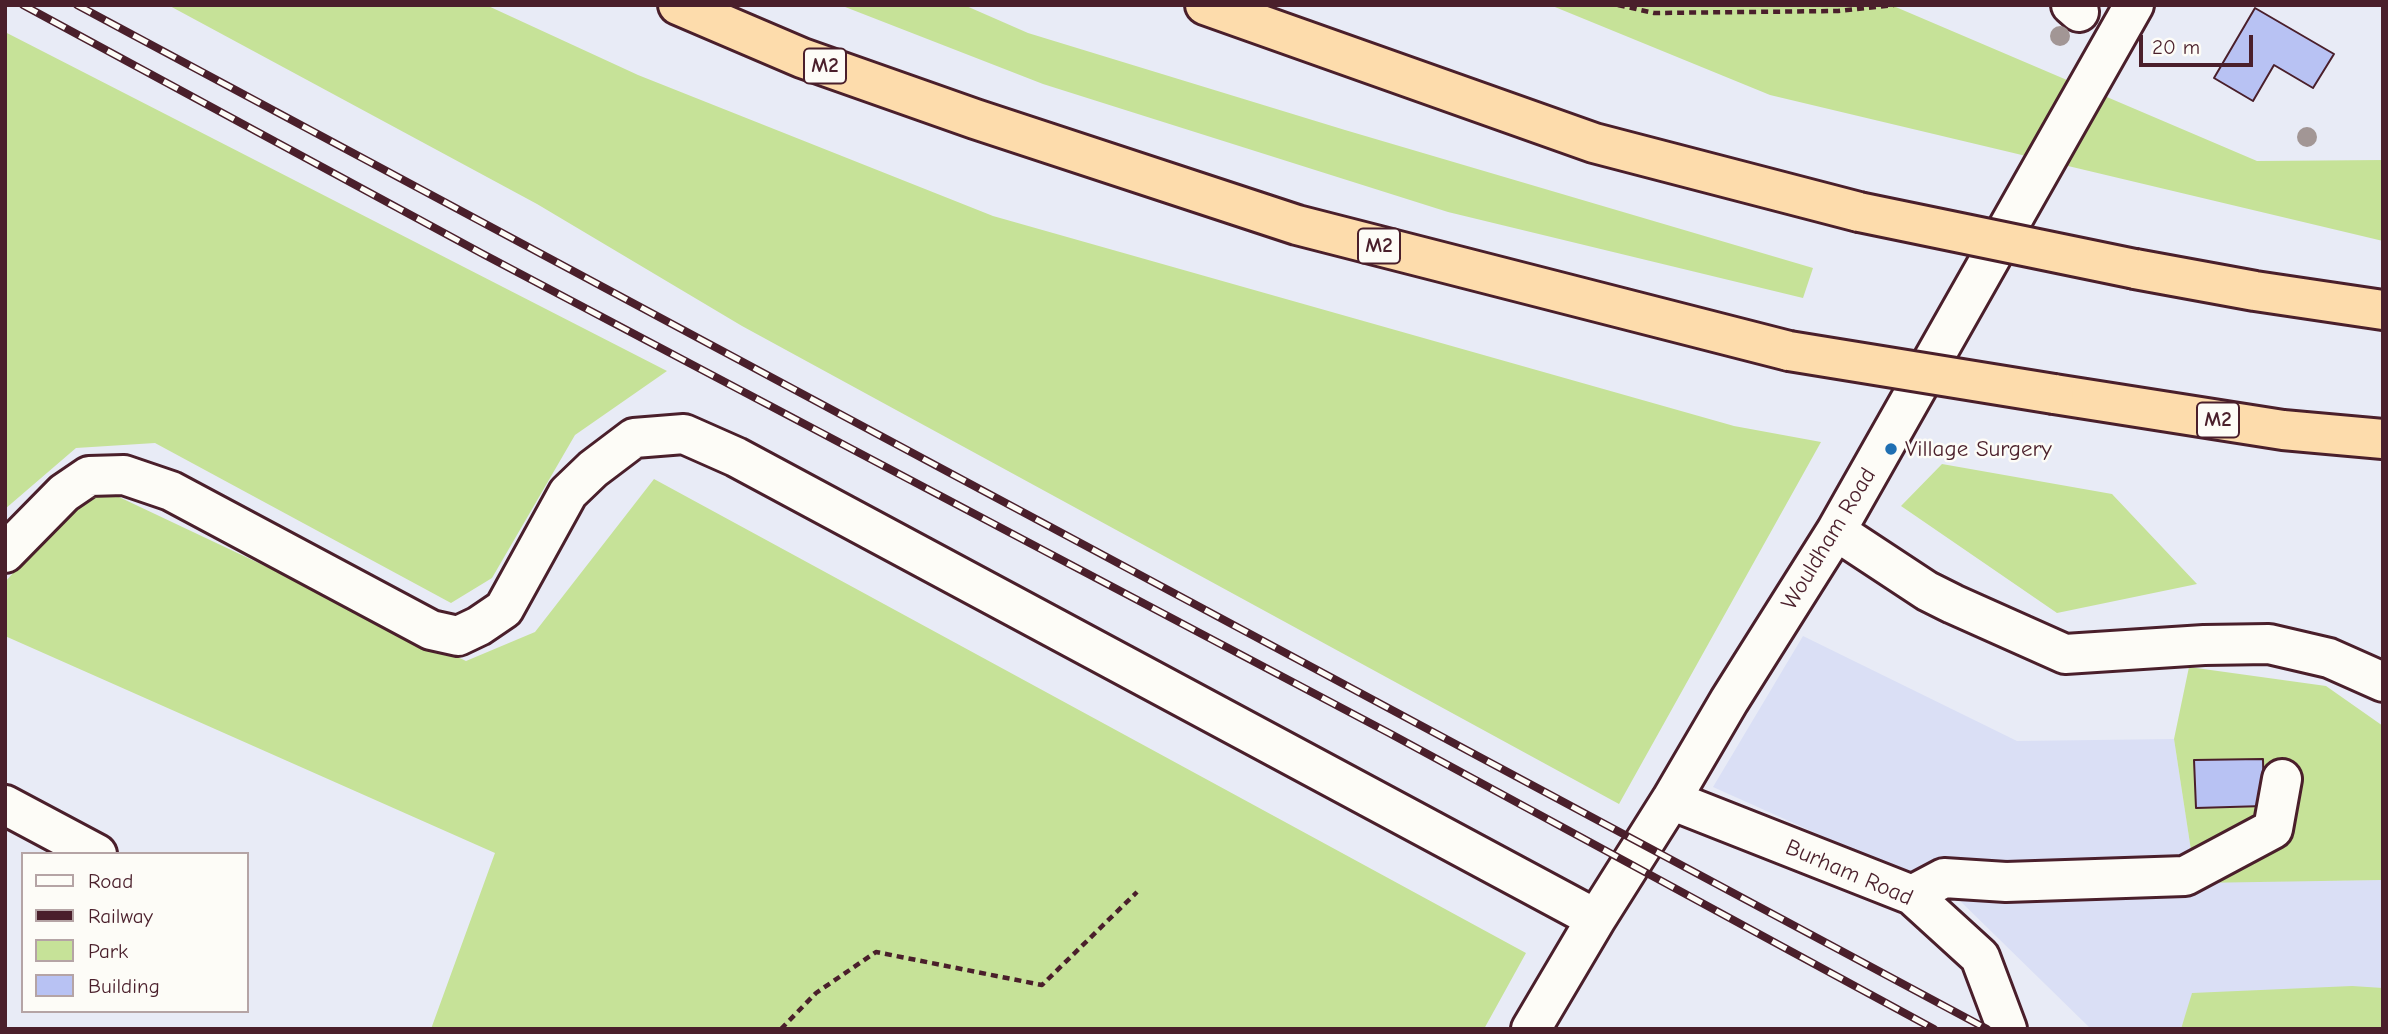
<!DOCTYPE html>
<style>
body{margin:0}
#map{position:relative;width:2388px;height:1034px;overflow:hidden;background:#e8ebf6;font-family:"Comic Neue",sans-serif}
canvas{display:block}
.frame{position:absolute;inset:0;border:7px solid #4a1f2b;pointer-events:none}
.legend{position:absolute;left:21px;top:852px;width:228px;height:161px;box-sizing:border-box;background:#fdfcf7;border:2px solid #b5a4a5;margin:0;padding:9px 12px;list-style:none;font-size:21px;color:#4a1f2b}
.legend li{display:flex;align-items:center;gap:14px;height:35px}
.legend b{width:35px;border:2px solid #b5a4a5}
.scale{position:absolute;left:2139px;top:35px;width:114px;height:32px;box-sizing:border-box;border:4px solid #4a1f2b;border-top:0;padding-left:9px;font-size:21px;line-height:24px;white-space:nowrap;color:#4a1f2b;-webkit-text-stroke:5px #fdfcf7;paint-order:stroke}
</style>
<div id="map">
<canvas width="2388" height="1034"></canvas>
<div class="frame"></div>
<ul class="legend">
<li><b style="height:9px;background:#fdfcf7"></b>Road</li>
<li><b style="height:9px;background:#4a1f2b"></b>Railway</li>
<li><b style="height:19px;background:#c6e298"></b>Park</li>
<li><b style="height:19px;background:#b8c2f3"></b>Building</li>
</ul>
<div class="scale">20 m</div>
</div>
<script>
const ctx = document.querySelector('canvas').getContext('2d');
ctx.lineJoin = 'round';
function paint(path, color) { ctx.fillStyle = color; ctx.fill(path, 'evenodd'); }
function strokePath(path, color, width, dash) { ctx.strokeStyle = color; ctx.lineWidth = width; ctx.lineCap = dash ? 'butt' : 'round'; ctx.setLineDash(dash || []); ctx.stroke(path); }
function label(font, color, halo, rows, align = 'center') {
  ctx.font = font + ' "Comic Neue",sans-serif'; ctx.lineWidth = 5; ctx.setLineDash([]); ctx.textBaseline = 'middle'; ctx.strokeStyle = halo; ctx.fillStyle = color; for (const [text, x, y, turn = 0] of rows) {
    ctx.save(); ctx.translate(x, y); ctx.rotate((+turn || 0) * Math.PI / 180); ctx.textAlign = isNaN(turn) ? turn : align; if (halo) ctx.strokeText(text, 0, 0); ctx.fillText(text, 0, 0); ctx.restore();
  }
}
paint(new Path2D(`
 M1803,636L2017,741L2174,739L2196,882L2383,880V995L2193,993L2181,1029H2091L1954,895L1713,787Z`), '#dadff5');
paint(new Path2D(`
 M168,5H486L638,75L993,216L1734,426L1821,442L1619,804L742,326L537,204Z
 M840,5H964L1028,33L1345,130L1813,268L1803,298L1448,212L1043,84Z
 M1550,5H1891L2257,161L2383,160V241L1770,95Z
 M5,32L667,371L575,435L492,578L451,603L155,443L76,448L5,509Z
 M1942,464L2112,494L2197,584L2057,613L1901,506Z
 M654,479L1526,953L1484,1029H431L495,853L5,636V582L82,495L119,497L466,661L535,632Z
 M2189,667L2326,686L2383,726V880L2196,883L2174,739ZM2263,759L2264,806L2196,808L2195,760Z
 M2352,986L2383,988V1029H2181L2192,993Z`), '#c6e298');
const building = new Path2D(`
 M2255,8L2334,54L2313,88L2274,65L2253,101L2214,78Z
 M2263,759L2264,806L2196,808L2194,760Z`);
paint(building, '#b8c2f3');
strokePath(building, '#4a1f2b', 2);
const minor = new Path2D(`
 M2071,5L2079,12
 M1836,531L1927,591L1953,604L2065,654L2204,645L2269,644L2329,658L2383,682
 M5,553L64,493L89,476L124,475L171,491L431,630L458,636L479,626L504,609L568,493L593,469L634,438L684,434L736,457L1596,919
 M1671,800L1912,895L1980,957L2007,1029
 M5,805L97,854
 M1912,895L1944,878L2006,882L2185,876L2273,829L2282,779
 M1531,1029L1596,919L1671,800L1729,701L1836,531L2134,5`);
const highway = new Path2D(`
 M678,5L802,58L975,119L1297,225L1789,351
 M1205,5L1594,143L1859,212
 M2135,269L2255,291L2383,310
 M2054,394L2283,430L2383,439`);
strokePath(minor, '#4a1f2b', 44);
strokePath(highway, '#4a1f2b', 44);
strokePath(new Path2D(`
 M1618,5L1654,13L1838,11L1894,5
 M781,1029L816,993L876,952L1042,985L1137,892`), '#4a1f2b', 4.5, [7, 5]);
strokePath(minor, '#fdfcf7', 38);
strokePath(highway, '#fddcac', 38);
const rail = new Path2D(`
 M23,5L481,253L1389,733L1934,1029
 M77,5L1987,1029`);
strokePath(rail, '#4a1f2b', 8);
strokePath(rail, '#fdfcf7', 5, [16]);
const highwayBridge = new Path2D(`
 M1859,212L2135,269
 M1789,351L2054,394`);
strokePath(highwayBridge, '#4a1f2b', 44, []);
strokePath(highwayBridge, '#fddcac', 38);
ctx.fillStyle = '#a29695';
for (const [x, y] of [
 [2060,36],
 [2307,137]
]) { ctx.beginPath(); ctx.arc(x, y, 10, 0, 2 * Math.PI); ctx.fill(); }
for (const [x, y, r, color] of [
 [1891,449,7,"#1f6fb2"]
]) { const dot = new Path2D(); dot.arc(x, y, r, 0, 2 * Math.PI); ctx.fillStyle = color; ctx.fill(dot); strokePath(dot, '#fdfcf7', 2.5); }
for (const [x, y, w] of [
 [825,66,42],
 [1379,246,42],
 [2218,420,42]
]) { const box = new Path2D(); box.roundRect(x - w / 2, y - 17.5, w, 35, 5); ctx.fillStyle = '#fdfcf7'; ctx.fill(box); strokePath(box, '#4a1f2b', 2); }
label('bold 21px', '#4a1f2b', null, [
 ["M2",825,66],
 ["M2",1379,246],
 ["M2",2218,420]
]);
label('23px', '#4a1f2b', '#fdfcf7', [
 ["Village Surgery",1905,449]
], 'left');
label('23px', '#4a1f2b', '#fdfcf7', [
 ["Wouldham Road",1829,539,-59],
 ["Burham Road",1849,873,23]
]);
</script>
